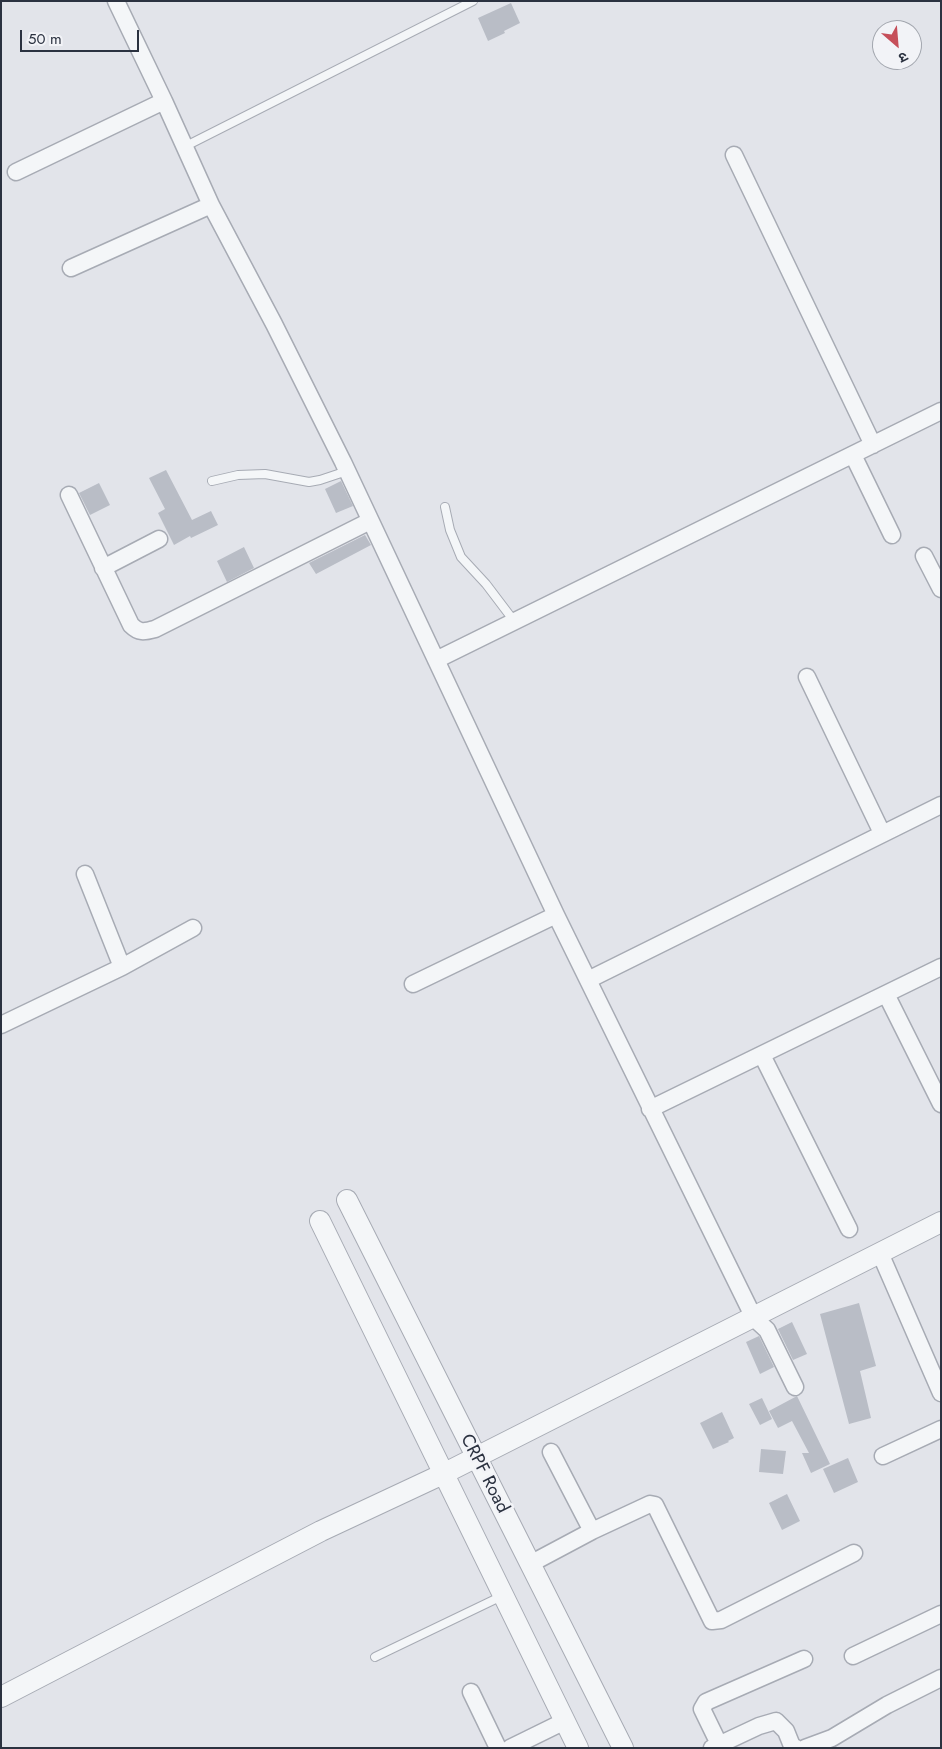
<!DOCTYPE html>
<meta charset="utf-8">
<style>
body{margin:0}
#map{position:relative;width:942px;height:1749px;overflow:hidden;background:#e2e4ea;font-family:Jost,"Noto Sans Devanagari",sans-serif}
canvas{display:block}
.frame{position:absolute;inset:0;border:2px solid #2b3240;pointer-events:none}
.north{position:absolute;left:872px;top:20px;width:50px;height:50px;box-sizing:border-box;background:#f2f3f7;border:1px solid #a2a6ae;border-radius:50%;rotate:153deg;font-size:14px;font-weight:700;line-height:20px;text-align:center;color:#2b3240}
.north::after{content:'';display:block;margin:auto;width:18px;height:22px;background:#c64f5a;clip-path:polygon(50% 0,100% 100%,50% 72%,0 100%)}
.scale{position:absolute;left:20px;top:30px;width:119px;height:22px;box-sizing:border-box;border:2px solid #2b3240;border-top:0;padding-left:6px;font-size:15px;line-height:18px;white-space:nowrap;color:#2b3240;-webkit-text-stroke:4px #f2f3f7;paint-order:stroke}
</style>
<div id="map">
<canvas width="942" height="1749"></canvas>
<div class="frame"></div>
<div class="north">उ</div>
<div class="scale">50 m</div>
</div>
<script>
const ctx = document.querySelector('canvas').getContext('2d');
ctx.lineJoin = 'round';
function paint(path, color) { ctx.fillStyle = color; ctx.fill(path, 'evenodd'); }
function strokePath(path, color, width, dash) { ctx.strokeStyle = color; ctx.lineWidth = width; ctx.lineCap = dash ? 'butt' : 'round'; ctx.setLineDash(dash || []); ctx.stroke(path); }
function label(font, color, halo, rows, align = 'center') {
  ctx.font = font + ' Jost,sans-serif'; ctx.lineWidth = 5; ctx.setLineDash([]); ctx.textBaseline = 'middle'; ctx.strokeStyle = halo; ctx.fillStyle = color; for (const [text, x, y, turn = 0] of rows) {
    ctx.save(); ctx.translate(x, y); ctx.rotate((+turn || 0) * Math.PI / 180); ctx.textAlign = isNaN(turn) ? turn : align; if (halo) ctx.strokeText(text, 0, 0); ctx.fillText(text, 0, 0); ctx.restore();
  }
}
paint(new Path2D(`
 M511,3L520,23L504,31L505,33L488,41L478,18Z
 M166,470L192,520L211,511L218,525L191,538L190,536L174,545L158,513L165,509L149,478Z
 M341,481L353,506L336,513L325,489Z
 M99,483L110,505L90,515L79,493Z
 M365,535L371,545L316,574L309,563Z
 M244,547L254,568L227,582L217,561Z
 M859,1303L876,1366L860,1371L871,1418L849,1424L820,1314Z
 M792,1322L807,1354L793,1360L778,1329Z
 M759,1336L774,1367L760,1374L746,1342Z
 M797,1396L830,1464L811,1473L802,1453H809L792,1421L778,1428L769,1411Z
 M762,1398L772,1419L760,1425L749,1404Z
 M722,1412L734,1438L728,1441L729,1442L713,1449L700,1423Z
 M761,1449L786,1451L783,1474L759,1472Z
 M848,1458L858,1482L834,1493L823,1469Z
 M787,1494L800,1521L782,1530L769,1503Z`), '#b9bdc6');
const service = new Path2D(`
 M184,147L473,1
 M212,481L238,475L265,474L309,482L320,480L347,471
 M445,507L450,530L461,557L486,584L514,621
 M375,1657L502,1596`);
const minor = new Path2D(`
 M116,1L164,101L211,205L274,324L343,462L556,915L754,1318L767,1330L795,1387
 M734,155L873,445
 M16,172L164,101
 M71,268L211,205
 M853,455L892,535
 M69,495L131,625C139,633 144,632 155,629L370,521
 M924,556L941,589
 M103,568L159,539
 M436,660L941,411
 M807,677L882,833
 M85,874L122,967
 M588,980L941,805
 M413,984L556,915
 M886,994L941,1104
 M1,1025L122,967L193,928
 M762,1055L849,1229
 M650,1109L941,967
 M880,1253L941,1393
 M551,1452L592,1531
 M883,1456L941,1429
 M530,1564L592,1531L650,1504L655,1505L712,1621L721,1620L854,1553
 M853,1656L941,1614
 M471,1692L498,1748
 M719,1744L702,1709L706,1702L804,1659
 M510,1748L565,1721
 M712,1748L759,1726L776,1721L786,1731L792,1746L796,1748
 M805,1748L832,1738L887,1705L941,1678`);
const tertiary = new Path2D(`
 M347,1200L623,1748
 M320,1221L578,1748
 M1,1697L321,1531L445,1473L941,1222`);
strokePath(service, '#a7abb4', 10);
strokePath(minor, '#a7abb4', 19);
strokePath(tertiary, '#a7abb4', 22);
strokePath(service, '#f4f6f8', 8);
strokePath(minor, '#f4f6f8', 16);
strokePath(tertiary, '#f4f6f8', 20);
label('18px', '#2b3240', '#f2f3f7', [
 ["CRPF Road",484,1474,63]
]);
</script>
